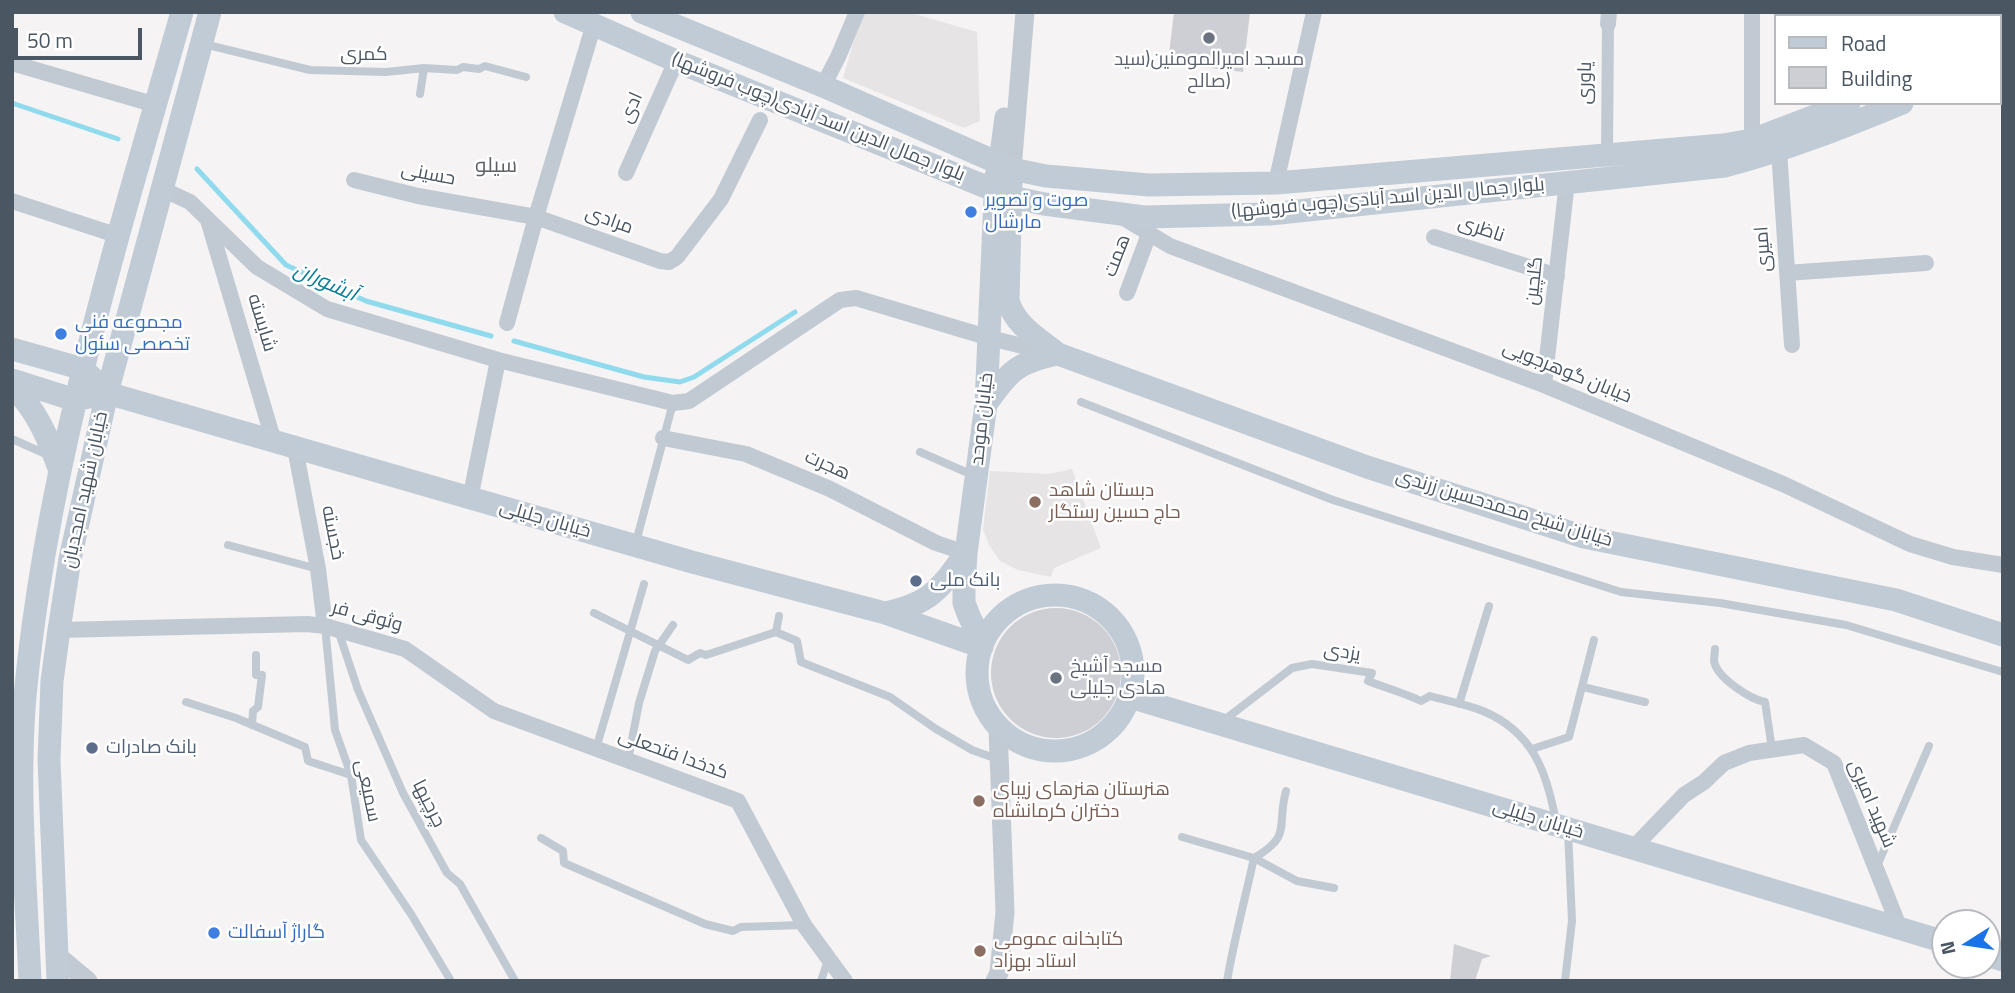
<!DOCTYPE html>
<meta charset="utf-8">
<style>
body{margin:0}
#map{position:relative;width:2015px;height:993px;overflow:hidden;background:#f5f3f3;font-family:"Titillium Web",sans-serif}
canvas{display:block}
.frame{position:absolute;inset:0;border:14px solid #4a5661;pointer-events:none}
.legend{position:absolute;left:1774px;top:14px;width:228px;height:91px;box-sizing:border-box;background:#fff;border:2px solid #b7bbc0;margin:0;padding:9px 12px;list-style:none;font-size:21px;color:#4a5661}
.legend li{display:flex;align-items:center;gap:14px;height:35px}
.legend b{width:35px;border:2px solid #b7bbc0}
.north{position:absolute;left:1931px;top:909px;width:70px;height:70px;box-sizing:border-box;background:#fff;border:2px solid #b7bbc0;border-radius:50%;rotate:258deg;font-size:19px;font-weight:700;line-height:28px;text-align:center;color:#4a5661}
.north::after{content:'';display:block;margin:auto;width:24px;height:32px;background:#1a73e8;clip-path:polygon(50% 0,100% 100%,50% 72%,0 100%)}
.scale{position:absolute;left:14px;top:28px;width:128px;height:32px;box-sizing:border-box;border:4px solid #4a5661;border-top:0;padding-left:9px;font-size:21px;line-height:24px;white-space:nowrap;color:#4a5661;-webkit-text-stroke:5px #fff;paint-order:stroke}
</style>
<div id="map">
<canvas width="2015" height="993"></canvas>
<div class="frame"></div>
<ul class="legend">
<li><b style="height:9px;background:#c1cbd6"></b>Road</li>
<li><b style="height:19px;background:#cdcfd5"></b>Building</li>
</ul>
<div class="north">N</div>
<div class="scale">50 m</div>
</div>
<script>
const ctx = document.querySelector('canvas').getContext('2d');
ctx.lineJoin = 'round';
function paint(path, color) { ctx.fillStyle = color; ctx.fill(path, 'evenodd'); }
function strokePath(path, color, width, dash) { ctx.strokeStyle = color; ctx.lineWidth = width; ctx.lineCap = dash ? 'butt' : 'round'; ctx.setLineDash(dash || []); ctx.stroke(path); }
function label(font, color, halo, rows, align = 'center') {
  ctx.font = font + ' "Titillium Web",Cairo,sans-serif'; ctx.lineWidth = 5; ctx.setLineDash([]); ctx.textBaseline = 'middle'; ctx.strokeStyle = halo; ctx.fillStyle = color; for (const [text, x, y, turn = 0] of rows) {
    ctx.save(); ctx.translate(x, y); ctx.rotate((+turn || 0) * Math.PI / 180); ctx.textAlign = isNaN(turn) ? turn : align; if (halo) ctx.strokeText(text, 0, 0); ctx.fillText(text, 0, 0); ctx.restore();
  }
}
paint(new Path2D(`
 M862,12H908L977,32L980,121L964,128L843,78Z
 M1072,469L1101,548L1054,568L1051,577L1018,570L1000,561L989,545L983,529L990,471L1049,474Z`), '#e6e4e5');
strokePath(new Path2D(`
 M12,103L118,139
 M197,169L286,265L366,301L491,336
 M514,341L644,377L680,382L694,377L795,312`), '#90daee', 5);
paint(new Path2D(`
 M1174,12H1250L1243,72L1168,63Z
 M991 673a65 65 0 1 1 130 0a65 65 0 1 1-130 0Z
 M1454,944L1491,956L1482,959L1475,981H1450Z`), '#cdcfd5');
strokePath(new Path2D(`
 M204,44L310,70L386,72L424,68L457,70L463,67L479,69L485,66L526,77
 M420,94L424,68
 M1081,402L1333,500L1621,592L1720,603L1846,625L2003,672
 M12,439L48,455
 M920,452L975,476
 M636,542L673,403
 M228,545L318,569
 M594,613L688,660L700,653L706,655L776,632L797,641L801,662L890,697L936,729L972,750L997,759
 M325,626L335,730L351,775L361,840L411,914L451,981
 M338,630L358,690L403,793L447,873L460,884L515,981
 M776,632L779,616
 M1715,649C1715,653 1714,657 1714,661C1717,678 1750,699 1765,702L1772,749
 M1583,687L1645,702
 M186,702L236,718L305,747L308,761L351,775
 M1459,704L1489,606
 M1223,721L1292,668L1312,664L1372,673L1368,681C1386,688 1404,693 1421,701L1430,696C1447,701 1466,704 1483,711C1533,732 1547,772 1556,822
 M252,725L253,711L258,707L262,675H256V655
 M596,749L644,584
 M1532,749L1569,737L1594,640
 M628,760L639,703L655,651L673,625
 M1182,837L1254,858L1297,881L1334,888
 M541,838L563,851L564,863L705,924L733,931L741,927L803,925
 M1877,866L1929,746
 M821,981L828,960
 M1227,981C1234,940 1245,899 1254,858C1293,835 1276,827 1286,791
 M1565,981L1572,921L1568,830`), '#c1cad2', 8);
strokePath(new Path2D(`
 M1607,155L1608,24`), '#c1cad2', 12);
strokePath(new Path2D(`
 M1872,12L1874,16
 M2001,12L2003,17
 M1608,24L1609,12
 M12,63L156,105
 M823,86L838,57L857,12
 M1752,140V12
 M1779,150L1792,345
 M626,173L676,61
 M354,180L418,196L536,217L660,261L669,262L677,257L721,199L760,120
 M1276,183L1314,12
 M162,189L190,202L257,267L327,309L498,360L673,403L689,401L840,300L856,298L990,338L1051,353
 M12,201L119,236
 M1122,217L1170,246L1544,385L1783,484L1910,544L1953,557L2003,565
 M208,220L274,442
 M1434,237L1557,276
 M1787,273L1926,263
 M1127,293L1149,234
 M507,323L536,217L594,24
 M1544,385L1567,182
 M663,438L746,454L830,489L936,543L966,553
 M295,448L318,569L325,626
 M470,499L498,360
 M59,630L307,624L325,626L405,649L494,711L738,801L804,925L845,981
 M1633,848L1684,795L1704,782L1724,763L1749,753L1804,745L1834,763L1900,929`), '#c1cad2', 16);
strokePath(new Path2D(`
 M998,162L1004,117
 M1012,169L1025,12
 M57,955L88,981
 M995,981L999,973L1005,912L998,728`), '#c1cad2', 19);
strokePath(new Path2D(`
 M565,12L676,61L1011,197L1044,204L1144,217L1270,214L1725,166C1786,150 1844,127 1902,103
 M642,12L823,86L1012,169L1046,176L1149,185L1276,183L1723,145L1752,140L1849,103
 M1999,40L2003,38
 M1999,66L2003,65
 M1011,182L1008,300C1014,325 1039,339 1058,354L1367,467L1584,537L1896,600L2003,635
 M12,349L83,369L93,379
 M12,380L75,400L107,393L692,562L885,613L982,647
 M12,386C37,410 49,440 60,471
 M986,404C1010,371 1017,362 1058,354
 M977 673a78 78 0 1 1 156 0a78 78 0 1 1-156 0Z
 M885,613C930,604 940,589 966,553
 M982,643L969,616L964,603V587L966,553L986,404L996,176
 M1130,697L1945,942
 M1987,955L2003,960
 M30,981C26,889 17,787 25,696C47,462 118,237 182,12
 M58,981L49,760L52,681L59,630L70,559L107,393L210,12`), '#c1cbd6', 23);
for (const [x, y, r, color] of [
 [1209,38,7,"#6b7280"],
 [971,212,7,"#3f7fe0"],
 [61,334,7,"#3f7fe0"],
 [1035,502,7,"#8d6e63"],
 [916,581,7,"#5c6f8a"],
 [1056,678,7,"#6b7280"],
 [92,748,7,"#5c6f8a"],
 [979,801,7,"#8d6e63"],
 [214,933,7,"#3f7fe0"],
 [980,951,7,"#8d6e63"]
]) { const dot = new Path2D(); dot.arc(x, y, r, 0, 2 * Math.PI); ctx.fillStyle = color; ctx.fill(dot); strokePath(dot, '#fff', 2.5); }
label('19px', '#4a5661', '#fff', [
 ["کمری",364,55],
 ["یاوری",1586,83,-89],
 ["ادی",632,108,-66],
 ["بلوار جمال الدین اسد آبادی(چوب فروشها)",818,118,22],
 ["حسینی",428,175,11],
 ["بلوار جمال الدین اسد آبادی(چوب فروشها)",1388,199,-5],
 ["مرادی",609,221,20],
 ["ناظری",1481,230,18],
 ["امیری",1764,249,-94],
 ["همت",1118,256,-69],
 ["گلچین",1535,281,-84],
 ["شایسته",261,323,73],
 ["خیابان گوهرجویی",1567,373,22],
 ["خیابان موحد",983,419,-84],
 ["هجرت",827,466,24],
 ["خیابان شهید امجدیان",86,490,-78],
 ["خیابان شیخ محمدحسین زرندی",1504,509,17],
 ["خیابان جلیلی",545,520,16],
 ["خجسته",332,533,79],
 ["وثوقی فر",367,617,15],
 ["یزدی",1342,653,9],
 ["کدخدا فتحعلی",673,755,20],
 ["سمیعی",367,791,78],
 ["چرچیها",428,804,63],
 ["شهید امیری",1871,804,67],
 ["خیابان جلیلی",1538,820,17]
]);
label('19px', '#5b616d', '#fff', [
 ["مسجد امیرالمومنین(سید",1209,60],
 ["صالح)",1209,82],
 ["مسجد آشیخ",1070,667,"left"],
 ["هادی جلیلی",1070,689,"left"]
]);
label('19px', '#366cbe', '#fff', [
 ["صوت و تصویر",985,201],
 ["مارشال",985,223],
 ["مجموعه فنی",75,323],
 ["تخصصی سئول",75,345],
 ["گاراژ آسفالت",228,933]
], 'left');
label('19px', '#785e54', '#fff', [
 ["دبستان شاهد",1049,491],
 ["حاج حسین رستگار",1049,513],
 ["هنرستان هنرهای زیبای",993,790],
 ["دختران کرمانشاه",993,812],
 ["کتابخانه عمومی",994,940],
 ["استاد بهزاد",994,962]
], 'left');
label('19px', '#4e5e75', '#fff', [
 ["بانک ملی",930,581],
 ["بانک صادرات",106,748]
], 'left');
label('21px', '#5f6368', '#fff', [
 ["سیلو",496,167]
]);
label('italic 21px', '#0c7c9b', '#fff', [
 ["آبشوران",325,283,24]
]);
</script>
